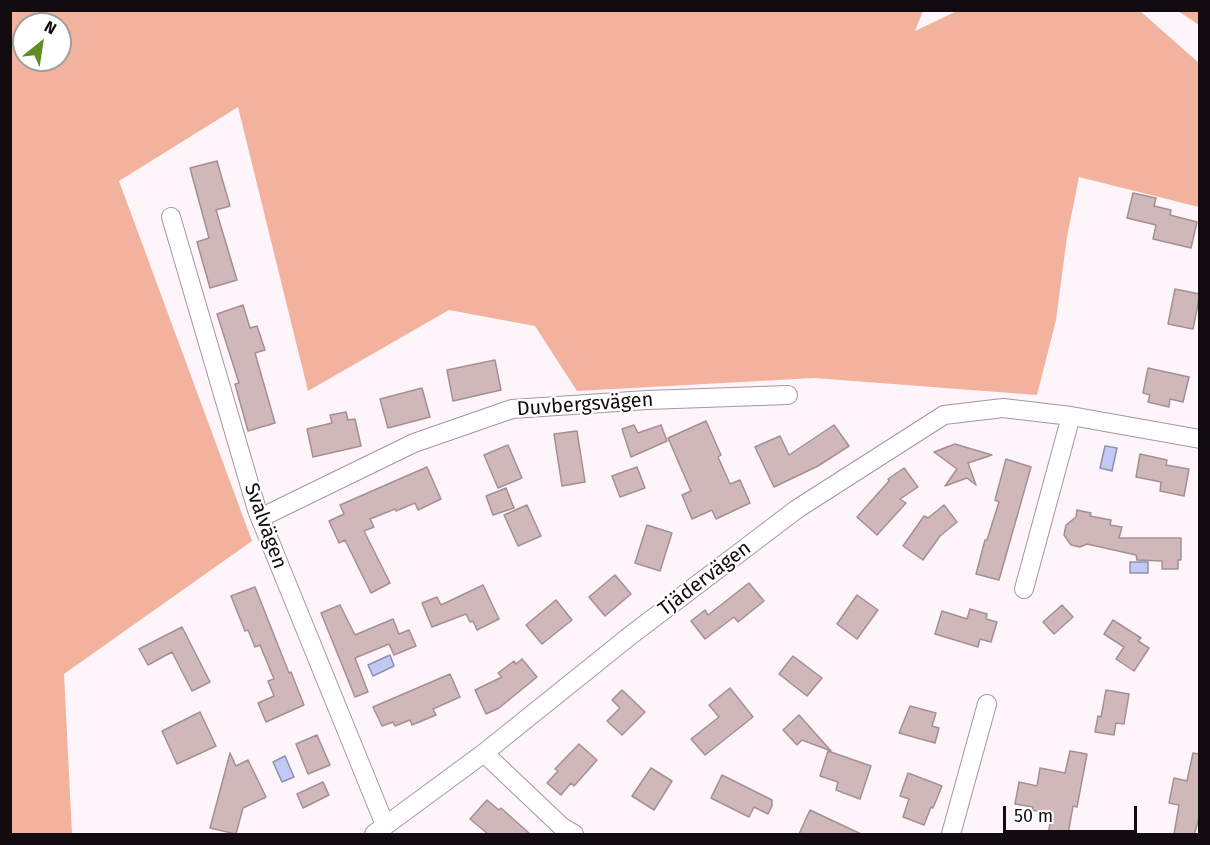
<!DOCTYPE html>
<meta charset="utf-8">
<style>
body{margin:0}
#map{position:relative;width:1210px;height:845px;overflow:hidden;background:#fdf5fa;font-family:"Fira Sans",sans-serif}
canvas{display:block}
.frame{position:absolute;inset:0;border:12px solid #120c10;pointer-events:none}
.north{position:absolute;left:12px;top:12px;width:60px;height:60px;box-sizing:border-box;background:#fff;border:2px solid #a09e9f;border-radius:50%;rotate:30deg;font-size:16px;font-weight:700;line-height:24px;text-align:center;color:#120c10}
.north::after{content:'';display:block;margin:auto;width:21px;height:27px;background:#608d1f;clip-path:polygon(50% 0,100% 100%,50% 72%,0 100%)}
.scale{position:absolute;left:1003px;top:806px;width:134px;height:27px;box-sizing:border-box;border:3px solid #120c10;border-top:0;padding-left:8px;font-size:18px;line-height:21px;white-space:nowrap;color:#120c10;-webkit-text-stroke:4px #fff;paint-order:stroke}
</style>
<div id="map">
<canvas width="1210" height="845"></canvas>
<div class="frame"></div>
<div class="north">N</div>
<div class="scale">50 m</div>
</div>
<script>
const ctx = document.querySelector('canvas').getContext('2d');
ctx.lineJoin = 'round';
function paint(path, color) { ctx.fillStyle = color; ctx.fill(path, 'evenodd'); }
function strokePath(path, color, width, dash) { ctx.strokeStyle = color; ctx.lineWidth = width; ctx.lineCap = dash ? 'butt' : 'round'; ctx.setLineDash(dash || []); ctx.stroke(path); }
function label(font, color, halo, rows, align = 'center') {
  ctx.font = font + ' "Fira Sans",sans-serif'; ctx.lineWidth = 4.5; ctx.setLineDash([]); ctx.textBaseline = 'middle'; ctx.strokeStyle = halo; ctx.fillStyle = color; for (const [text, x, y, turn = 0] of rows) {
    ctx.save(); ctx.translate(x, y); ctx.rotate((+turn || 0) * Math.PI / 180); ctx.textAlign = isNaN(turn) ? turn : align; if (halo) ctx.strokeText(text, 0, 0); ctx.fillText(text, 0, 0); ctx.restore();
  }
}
paint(new Path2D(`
 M10,11H923L915,31L957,11H1140L1199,63V207L1079,177L1067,237L1056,320L1037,395L814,378L577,391L535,326L449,310L308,391L238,107L119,181L252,541L64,674L72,834H11ZM24,24H60V60H24Z
 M1178,11H1199V25Z`), '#f2b29e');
const water = new Path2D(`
 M1105,446L1117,448L1112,471L1100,468Z
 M1130,562H1148V573H1130Z
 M390,655L394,666L373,676L368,665Z
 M285,756L294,777L282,782L273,762Z`);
paint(water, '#c2caf4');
strokePath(water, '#8d91b0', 1.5);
const building = new Path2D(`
 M217,161L230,206L216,210L237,280L210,288L197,242L209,238L190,168Z
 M1133,193L1156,198L1154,206L1171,210L1170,215L1197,222L1191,248L1153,239L1156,225L1127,218Z
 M1175,289L1200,294L1193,329L1168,324Z
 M243,305L250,328L257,326L265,350L255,353L275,423L248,431L235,384L239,383L217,314Z
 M495,360L501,390L453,401L447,370Z
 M1148,368L1189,377L1183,402L1170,399L1169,407L1148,402L1150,395L1143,393Z
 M422,388L430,417L388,428L380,399Z
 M346,412L348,420L355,419L361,446L313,457L307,429L332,423L330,415Z
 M706,421L721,455L718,457L730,484L740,480L750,503L716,519L712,510L692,519L682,495L691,491L668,438Z
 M634,425L638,433L661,425L667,441L631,457L622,429Z
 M834,425L849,446L818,466L774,487L755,447L780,436L789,455Z
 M577,431L585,482L562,486L554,434Z
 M955,444L992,455L968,463L976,485L967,478L945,486L957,469L934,452Z
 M508,445L522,478L498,488L484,455Z
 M1140,454L1167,460L1166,465L1189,469L1184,496L1160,491L1161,482L1136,477Z
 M1006,459L1031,467L999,580L976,574L985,540H987L999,502L995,500Z
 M427,467L441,499L418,510L415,503L396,511L395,509L370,519L374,527L364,531L390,583L371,593L345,540L339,543L329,521L344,514L340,505Z
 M637,467L645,488L620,497L612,476Z
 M904,468L918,487L900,499L906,503L877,535L857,517L889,481L888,479Z
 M506,488L514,508L493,515L486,496Z
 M527,505L541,536L518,546L504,515Z
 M944,505L957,522L940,536L923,560L903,546L924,516L928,518Z
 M1077,510L1091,513L1090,516L1111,520L1110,525L1122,527L1119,538H1181V560H1178V569H1162V561L1137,560L1136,555L1087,544L1080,547L1071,545L1064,535L1066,525L1076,517Z
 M647,525L672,533L660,571L635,563Z
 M615,575L631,594L605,616L589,597Z
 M749,583L764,601L738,622L734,617L705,639L691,621L705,610L708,615Z
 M483,585L499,619L477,630L473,621L470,622L466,614L432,627L422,603L437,597L441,605Z
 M255,587L289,673L291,672L304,705L266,722L258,703L274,696L268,681L274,679L260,645L255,647L248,630L245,631L231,596Z
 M857,595L878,610L857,639L837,624Z
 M556,600L572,620L542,644L526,625Z
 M340,605L355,635L393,619L399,634L409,630L416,646L394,655L389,644L355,658L368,692L355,697L321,613Z
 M1062,605L1073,617L1054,634L1043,622Z
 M970,609L987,614L986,619L997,622L991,642L980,639L978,647L935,634L942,611L967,619Z
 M1113,620L1141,638L1138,641L1149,648L1134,671L1116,659L1124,647L1104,634Z
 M182,627L210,682L192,691L172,652L148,665L139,649Z
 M793,656L822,678L807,696L779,674Z
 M522,659L537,677L499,708L486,714L475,690L502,677L498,673L514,661L516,664Z
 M450,674L460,697L433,709L436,715L412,725L410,720L395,726L393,722L382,726L373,707Z
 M730,688L753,717L705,755L691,739L719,717L709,705Z
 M622,690L645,712L622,735L607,721L620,708L612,700Z
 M1106,690L1129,694L1124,724L1116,723L1114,735L1095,732L1098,716L1101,717Z
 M910,706L936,713L932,726L939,728L935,743L899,733Z
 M200,712L216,746L177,764L162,731Z
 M799,715L831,751L802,740L797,745L783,730Z
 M317,735L330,765L308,774L296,744Z
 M579,744L597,760L574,786L571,783L561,795L547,783L558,771L555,769Z
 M828,751L871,766L860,799L836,790L838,782L820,776Z
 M1070,751L1087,754L1077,807L1073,806L1068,834H1048L1052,814L1032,810L1033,807L1015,804L1019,782L1037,786L1040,768L1065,773Z
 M230,753L236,766L248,760L266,797L243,808L236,834L210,828Z
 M1193,753L1200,754V813L1196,829L1194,834H1174L1179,805L1169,803L1174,778L1187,781Z
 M651,768L672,781L654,810L632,796Z
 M908,773L942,786L933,808L931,807L924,825L903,817L909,799L900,796Z
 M722,775L772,800V806L768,814L754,807L749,817L711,798Z
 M323,782L329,795L303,808L297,794Z
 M487,800L499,810L501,808L530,834H488L470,819Z
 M810,810L861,834H799Z`);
paint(building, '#d0b7ba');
strokePath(building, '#a68f92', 1.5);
const minor = new Path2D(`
 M171,217L257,510L385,825
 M260,518L414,443L512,409L647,400L788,395
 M1024,589L1071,416
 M484,753L562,827L574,834
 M374,834L484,753L631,635L797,509L944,415L1003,408L1071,416L1200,439
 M951,834L987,704`);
strokePath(minor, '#a894a1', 20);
strokePath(minor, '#fff', 18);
label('20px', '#120c10', '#fff', [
 ["Duvbergsvägen",585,405,-4],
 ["Svalvägen",265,526,70],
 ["Tjädervägen",705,579,-37]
]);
</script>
